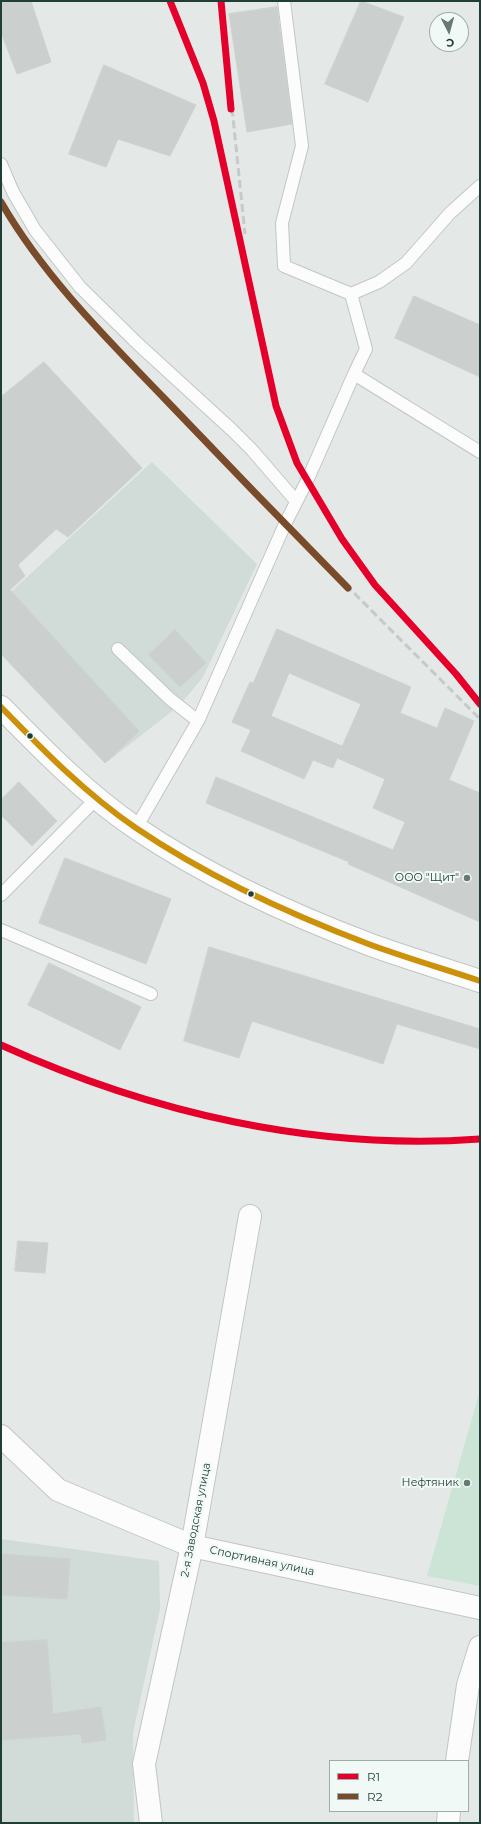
<!DOCTYPE html>
<meta charset="utf-8">
<style>
body{margin:0}
#map{position:relative;width:481px;height:1824px;overflow:hidden;background:#e4e9e7;font-family:Montserrat,sans-serif}
canvas{display:block}
.frame{position:absolute;inset:0;border:2px solid #203e38;pointer-events:none}
.legend{position:absolute;left:329px;top:1760px;width:140px;height:52px;box-sizing:border-box;background:#f1f9f6;border:1px solid #9daeaa;margin:0;padding:5px 7px;list-style:none;font-size:12px;color:#203e38}
.legend li{display:flex;align-items:center;gap:8px;height:20px}
.legend b{width:20px;border:1px solid #9daeaa}
.north{position:absolute;left:429px;top:12px;width:40px;height:40px;box-sizing:border-box;background:#f1f9f6;border:1px solid #9daeaa;border-radius:50%;rotate:174deg;font-size:11px;font-weight:700;line-height:16px;text-align:center;color:#203e38}
.north::after{content:'';display:block;margin:auto;width:14px;height:18px;background:#657a75;clip-path:polygon(50% 0,100% 100%,50% 72%,0 100%)}
</style>
<div id="map">
<canvas width="481" height="1824"></canvas>
<div class="frame"></div>
<ul class="legend">
<li><b style="height:5px;background:#e4002b"></b>R1</li>
<li><b style="height:5px;background:#7a4b2a"></b>R2</li>
</ul>
<div class="north">С</div>
</div>
<script>
const ctx = document.querySelector('canvas').getContext('2d');
ctx.lineJoin = 'round';
function paint(path, color) { ctx.fillStyle = color; ctx.fill(path, 'evenodd'); }
function strokePath(path, color, width, dash) { ctx.strokeStyle = color; ctx.lineWidth = width; ctx.lineCap = dash ? 'butt' : 'round'; ctx.setLineDash(dash || []); ctx.stroke(path); }
function label(font, color, halo, rows, align = 'center') {
  ctx.font = font + ' Montserrat,sans-serif'; ctx.lineWidth = 4; ctx.setLineDash([]); ctx.textBaseline = 'middle'; ctx.strokeStyle = halo; ctx.fillStyle = color; for (const [text, x, y, turn = 0] of rows) {
    ctx.save(); ctx.translate(x, y); ctx.rotate((+turn || 0) * Math.PI / 180); ctx.textAlign = isNaN(turn) ? turn : align; if (halo) ctx.strokeText(text, 0, 0); ctx.fillText(text, 0, 0); ctx.restore();
  }
}
paint(new Path2D(`
 M152,462L257,564L203,677L180,705L107,762L1,648V601Z
 M1,1539L159,1561L160,1609L133,1733L134,1823H1Z`), '#d1dbd7');
paint(new Path2D(`
 M480,1390V1586L427,1576Z`), '#cce4d5');
const building = new Path2D(`
 M1,1H31L51,62L17,74L1,32Z
 M361,1L404,17L368,102L325,84Z
 M277,7L292,124L247,132L229,14Z
 M104,65L196,105L170,156L118,139L106,167L69,154Z
 M414,296L480,325V377L395,338Z
 M44,362L142,468L68,537L56,529L18,565L25,576L10,590L139,731L105,763L1,654V397Z
 M277,629L411,687L400,713L437,728L445,708L474,721L449,780L480,793V922L348,864L349,862L206,803L216,777L393,850L405,822L373,808L385,779L337,758L361,704L289,673L271,716L342,746L333,768L313,760L304,779L241,751L251,730L232,722L250,682L253,683Z
 M175,630L206,663L180,687L149,655Z
 M19,782L57,821L32,846L1,815V800Z
 M65,858L171,899L146,964L39,923Z
 M209,947L480,1029V1049L397,1024L383,1064L252,1021L239,1058L184,1041Z
 M49,963L141,1007L120,1050L28,1005Z
 M18,1241L48,1243L45,1273L15,1271Z
 M1,1554L70,1559L67,1599L1,1595Z
 M47,1640L53,1714L101,1707L106,1740L82,1743L81,1734L1,1740V1643Z`);
paint(building, '#cbd0ce');
strokePath(building, '#ccd2d0', 1);
const lane = new Path2D(`
 M284,1L302,146L282,223L284,266L351,294L366,349L354,374
 M1,164L13,192L35,230L80,287L138,344L232,430L252,450L296,501
 M351,294L379,282L406,263L450,213L480,186
 M118,649L170,699L198,721
 M136,828L198,721L285,524L307,481L354,374L480,452
 M1,895L97,798
 M1,930L151,994`);
const street = new Path2D(`
 M1,1436L58,1490L192,1546L480,1608
 M457,1761L468,1685L480,1647
 M151,1823L144,1764L192,1546L250,1216
 M448,1823L449,1811`);
const secondary = new Path2D(`
 M1,707C43,750 86,794 136,828C208,877 289,914 371,945C407,958 444,969 480,981`);
strokePath(lane, '#c1c6c4', 14);
strokePath(street, '#c1c6c4', 24);
strokePath(secondary, '#bfc7c5', 24);
strokePath(lane, '#fbfcfb', 12);
strokePath(street, '#fbfcfb', 22);
strokePath(secondary, '#fbfcfb', 22);
strokePath(new Path2D(`
 M170,1L203,83L214,121L276,406L297,463L342,539L375,585L456,674L480,704
 M221,1L245,234
 M1,202C47,281 119,351 181,416C279,519 380,619 480,719`), '#c6cac9', 3, [8, 4]);
strokePath(new Path2D(`
 M1,707C43,750 86,794 136,828C208,877 289,914 371,945C407,958 444,969 480,981`), '#cc910b', 6);
strokePath(new Path2D(`
 M170,1L203,83L214,121L276,406L297,463L342,539L375,585L456,674L480,704
 M221,1L231,109
 M1,1045C151,1113 315,1151 480,1139`), '#e4002b', 7);
strokePath(new Path2D(`
 M1,202C43,275 105,337 163,397C224,461 286,525 348,588`), '#7a4b2a', 7);
for (const [x, y, r, color] of [
 [30,736,3.5,"#203e38"],
 [467,878,4,"#657a75"],
 [251,894,3.5,"#203e38"],
 [467,1483,4,"#657a75"]
]) { const dot = new Path2D(); dot.arc(x, y, r, 0, 2 * Math.PI); ctx.fillStyle = color; ctx.fill(dot); strokePath(dot, '#f1f9f6', 1.5); }
label('11px', '#203e38', '#f1f9f6', [
 ["ООО \"Щит\"",459,878],
 ["Нефтяник",459,1483]
], 'right');
label('11px', '#203e38', '#f1f9f6', [
 ["2-я Заводская улица",196,1520,-79],
 ["Спортивная улица",262,1561,12]
]);
</script>
